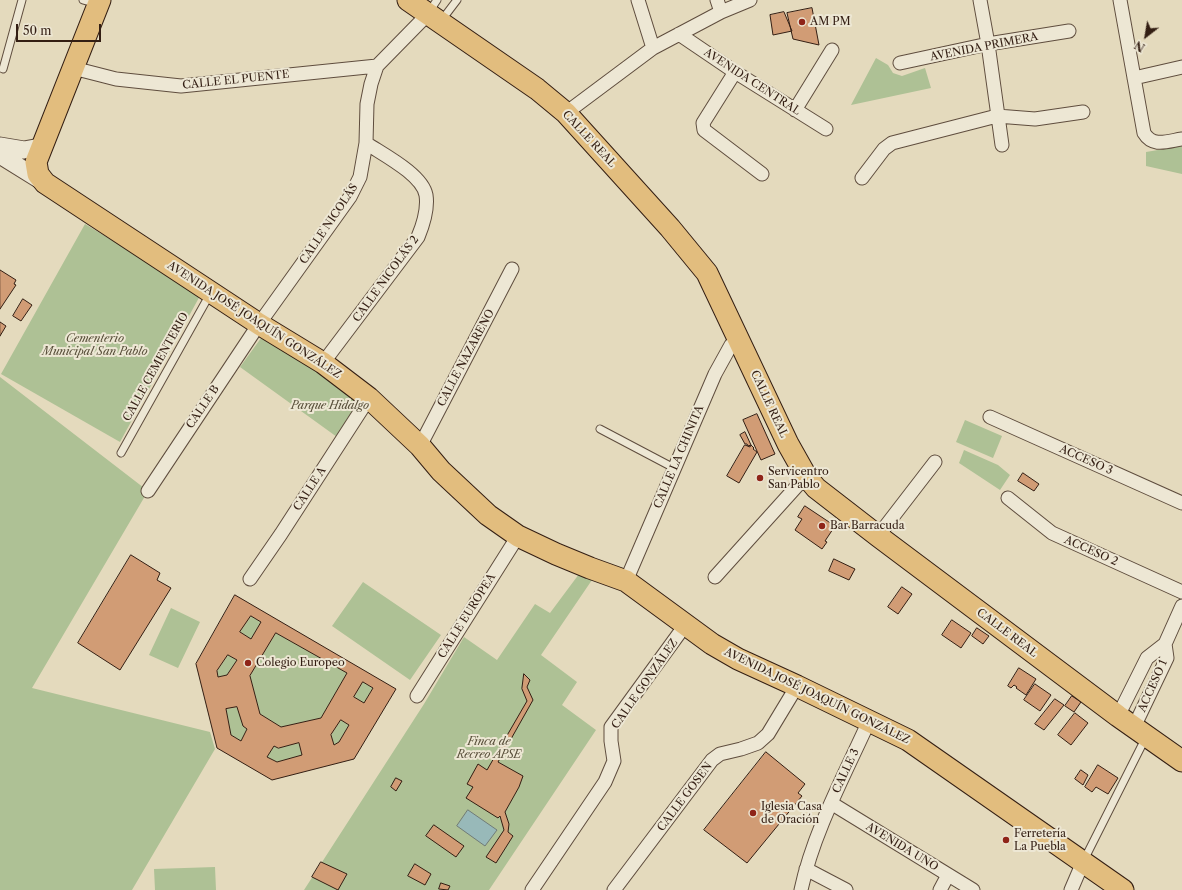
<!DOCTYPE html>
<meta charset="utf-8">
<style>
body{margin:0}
#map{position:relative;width:1182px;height:890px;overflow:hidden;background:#e4dabd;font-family:"Libre Caslon Text",serif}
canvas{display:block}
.north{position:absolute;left:1126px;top:16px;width:40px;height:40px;-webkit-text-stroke:3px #ede7d4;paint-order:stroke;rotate:211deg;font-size:11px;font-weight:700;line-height:16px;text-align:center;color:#331e13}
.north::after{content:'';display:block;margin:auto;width:14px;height:18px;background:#331e13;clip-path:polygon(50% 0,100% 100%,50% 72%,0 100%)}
.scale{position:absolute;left:16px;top:24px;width:85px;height:18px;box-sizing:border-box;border:2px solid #331e13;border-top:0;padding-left:5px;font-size:12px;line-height:14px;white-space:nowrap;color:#331e13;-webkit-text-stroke:3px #ede7d4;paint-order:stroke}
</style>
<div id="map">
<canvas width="1182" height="890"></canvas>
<div class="north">N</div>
<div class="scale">50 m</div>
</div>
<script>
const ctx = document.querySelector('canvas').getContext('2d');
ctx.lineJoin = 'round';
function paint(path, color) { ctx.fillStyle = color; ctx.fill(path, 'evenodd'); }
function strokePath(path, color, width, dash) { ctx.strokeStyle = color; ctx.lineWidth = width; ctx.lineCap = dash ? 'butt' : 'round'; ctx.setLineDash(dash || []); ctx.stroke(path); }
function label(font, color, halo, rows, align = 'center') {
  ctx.font = font + ' "Libre Caslon Text",serif'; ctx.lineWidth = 4; ctx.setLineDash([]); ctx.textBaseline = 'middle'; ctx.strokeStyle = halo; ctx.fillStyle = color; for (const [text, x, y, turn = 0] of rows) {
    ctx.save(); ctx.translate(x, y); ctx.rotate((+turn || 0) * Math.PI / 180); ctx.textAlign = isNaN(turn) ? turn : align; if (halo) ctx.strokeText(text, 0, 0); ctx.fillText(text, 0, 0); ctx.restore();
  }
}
paint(new Path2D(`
 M876,58L888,65L893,73L902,76L925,68L931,88L851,105Z
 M1182,146V174L1146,166V152Z
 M85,224L201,294L120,442L1,374Z
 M264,334L361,401L337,437L240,367Z
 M0,377L148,491L32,688L210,732L215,749L132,890H0Z
 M965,420L1002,436L993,458L956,442Z
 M964,450L998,465L1010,475L1000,490L959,463Z
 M582,570L594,577L541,655L577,682L562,705L596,730L489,890H304L424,704L464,637L497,660L535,604L550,613Z
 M363,582L441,635L410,680L332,626Z
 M171,608L200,622L178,668L149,655Z
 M251,616L261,622L251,639L240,632Z
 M276,633L347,673L321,718L281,727L260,714L250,676Z
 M228,655L237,660L227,675L218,677L217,671Z
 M363,682L373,688L364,703L354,697Z
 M237,707L247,729L241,741L231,735L226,709Z
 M341,720L349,725L339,742L334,745L331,735Z
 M299,743L302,755L277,762L267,757L274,746L278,748Z
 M215,867L216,890H155L154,869Z`), '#aec195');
const water = new Path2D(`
 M468,810L497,830L485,846L457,826Z`);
paint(water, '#98b9b9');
strokePath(water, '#707b77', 1);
const building = new Path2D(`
 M812,8L819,45L793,39L787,13Z
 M784,12L792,31L773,35L770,15Z
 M0,270L16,280L14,284L16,285L0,309Z
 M23,299L32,305L21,321L13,316Z
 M0,322L6,326L0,336Z
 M757,414L775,454L761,460L743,420Z
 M745,432L751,445L748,446L747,444H745L740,435Z
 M745,445L750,447L751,445L754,448L753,449L757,452L739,483L727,476Z
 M1023,473L1039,484L1034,491L1018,481Z
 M805,506L835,526L825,541L827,542L822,549L795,530L802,519L798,517Z
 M131,555L160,573L157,580L171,588L120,670L78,643Z
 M834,559L855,569L849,580L829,571Z
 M902,587L912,594L898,614L888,607Z
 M235,595L396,689L354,759L272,780L217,748L196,664ZM251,616L261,622L251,639L240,632ZM276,633L347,673L321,718L281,727L260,714L250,676ZM228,655L237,660L227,675L218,677L217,671ZM363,682L373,688L364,703L354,697ZM237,707L243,726L247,729L241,741L231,735L226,709ZM341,720L349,725L339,742L334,745L331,735ZM299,743L302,755L277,762L267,757L274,746L278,748Z
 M952,620L971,633L961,648L942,635Z
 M977,628L989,636L983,644L972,636Z
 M1019,668L1036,679L1026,695L1016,688L1017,687L1014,685L1011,688L1008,686Z
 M524,674L530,680L527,687L533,700L498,762L523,776L519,787L505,812L509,824L508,832L513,836L496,863L486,857L504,830L500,816L498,818L466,798L473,787L467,784L478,764L487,770L527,701L522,689Z
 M1035,684L1051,695L1040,711L1024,700Z
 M1072,696L1081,702L1074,712L1065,706Z
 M1055,699L1064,705L1044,730L1035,724Z
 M1075,713L1088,723L1071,745L1058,735Z
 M766,752L805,784L798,793L802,796L747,863L704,830Z
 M1098,765L1118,778L1108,794L1096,787L1092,792L1085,787Z
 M1081,770L1088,775L1083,785L1075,779Z
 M396,778L402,781L396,791L391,787Z
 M434,825L464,846L456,857L426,836Z
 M321,862L347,874L338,890L312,877Z
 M415,864L431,874L425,885L408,876Z
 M441,883L450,886L448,890L439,889Z`);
paint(building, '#d19c75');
strokePath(building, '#331e13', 1);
const service = new Path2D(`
 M83,0L97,4
 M429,12L437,0
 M441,21L457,0
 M3,69L22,0
 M600,429L674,468
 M121,453L210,294
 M1084,860L1146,737`);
const minor = new Path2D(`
 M638,0L653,48
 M717,0L721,12
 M980,0L988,44L1002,145
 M1120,0L1144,133C1153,148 1168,141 1182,139
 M679,34L735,72L826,129
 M900,63L988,44L1069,31
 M73,68L116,79L181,86L377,66
 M735,72L703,123L704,130L762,174
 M1134,78L1182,67
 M795,110L832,50
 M566,113L653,48L721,12L750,0
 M862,178L884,149L892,143L997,116L1035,119L1083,112
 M323,363L418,237C423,225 428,208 426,195C422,174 382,154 366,143
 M990,417L1182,503
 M420,446L512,269
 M148,491L259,324L350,197L360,177L366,143L367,104L371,84L377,66L428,14
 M1008,498L1052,533L1182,592
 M878,536L935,462
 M715,577L806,476
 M250,579L281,534L369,398
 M626,581L715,374L731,345L738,338
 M417,696L518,536
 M1118,716L1147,658L1165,644L1182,606
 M1134,727L1167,658L1165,644
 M831,803L973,890
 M806,869L846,890
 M532,890L605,782L614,761L611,741V727L686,624
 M614,890L712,760L720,754L741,749L758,743L768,734L797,686
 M801,890C813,833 845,774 869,721
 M940,890L948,875
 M1071,890L1083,862`);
const tertiary = new Path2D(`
 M0,146L24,150L40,147
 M0,155L45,183`);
const primary = new Path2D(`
 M100,0L36,162L38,174L45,183L259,324L323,363L369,398L420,446L441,471L488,515L518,536L556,554L590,568L626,581L712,644L738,659L797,686L908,740L1123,890
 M408,0L537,89L566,113L670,228L707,273L788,444L806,476L816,488L878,536L1118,716L1182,761`);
strokePath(service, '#5f4d3e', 9);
strokePath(minor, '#5f4d3e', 15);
strokePath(tertiary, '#5f4d3e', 19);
strokePath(primary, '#331e13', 23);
strokePath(service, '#ede7d4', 7);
strokePath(minor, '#ede7d4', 13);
strokePath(tertiary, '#ede7d4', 17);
strokePath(primary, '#e2bd7e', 21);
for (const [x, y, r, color] of [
 [802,22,4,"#8f2418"],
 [760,478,4,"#8f2418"],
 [822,526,4,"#8f2418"],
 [248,663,4,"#8f2418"],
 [753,813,4,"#8f2418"],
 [1006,840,4,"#8f2418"]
]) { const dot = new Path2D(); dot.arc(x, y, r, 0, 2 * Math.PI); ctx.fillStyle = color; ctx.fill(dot); strokePath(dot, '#ede7d4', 1.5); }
label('11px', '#331e13', '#ede7d4', [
 ["AM PM",810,22],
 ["Servicentro",768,472],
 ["San Pablo",768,485],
 ["Bar Barracuda",830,526],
 ["Colegio Europeo",256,663],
 ["Iglesia Casa",761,807],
 ["de Oración",761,820],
 ["Ferretería",1014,834],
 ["La Puebla",1014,847]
], 'left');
label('11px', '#331e13', '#ede7d4', [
 ["AVENIDA PRIMERA",984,47,-11],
 ["CALLE EL PUENTE",236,80,-6],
 ["AVENIDA CENTRAL",752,82,33],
 ["CALLE REAL",589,139,47],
 ["CALLE NICOLÁS",329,224,-56],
 ["CALLE NICOLÁS 2",386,279,-54],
 ["AVENIDA JOSÉ JOAQUÍN GONZÁLEZ",254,320,33],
 ["CALLE NAZARENO",466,358,-62],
 ["CALLE CEMENTERIO",156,367,-61],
 ["CALLE REAL",769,404,65],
 ["CALLE B",203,407,-56],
 ["CALLE LA CHINITA",679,457,-67],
 ["ACCESO 3",1086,460,24],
 ["CALLE A",310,489,-57],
 ["ACCESO 2",1091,551,24],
 ["CALLE EUROPEA",467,616,-58],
 ["CALLE REAL",1007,633,37],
 ["CALLE GONZÁLEZ",645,684,-55],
 ["ACCESO 1",1153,686,-66],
 ["AVENIDA JOSÉ JOAQUÍN GONZÁLEZ",817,696,26],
 ["CALLE 3",846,771,-65],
 ["CALLE GOSEN",685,797,-53],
 ["AVENIDA UNO",902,847,31]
]);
label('italic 11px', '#584f3a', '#ede7d4', [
 ["Cementerio",95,339],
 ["Municipal San Pablo",95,352],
 ["Parque Hidalgo",330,406],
 ["Finca de",489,742],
 ["Recreo APSE",489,755]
]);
</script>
